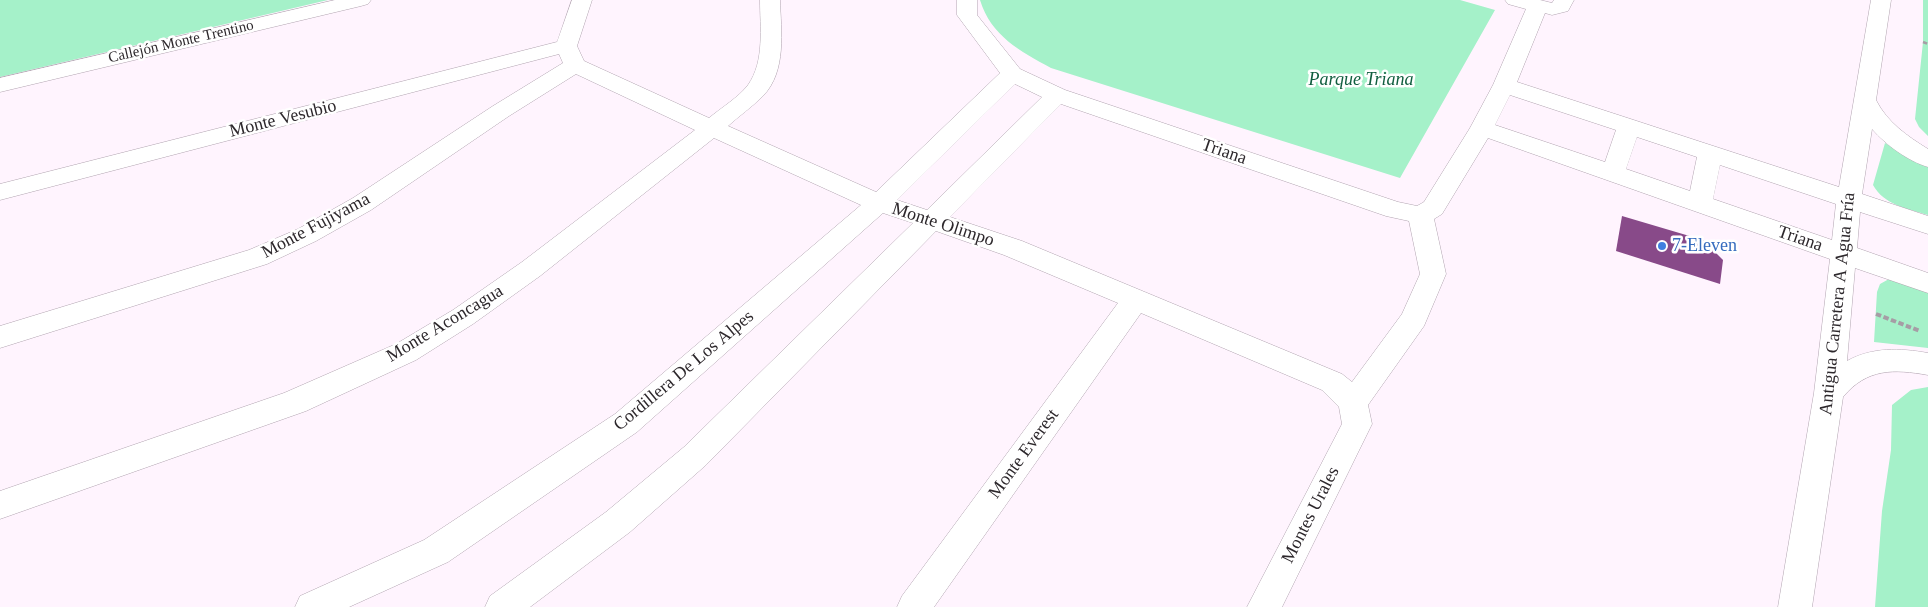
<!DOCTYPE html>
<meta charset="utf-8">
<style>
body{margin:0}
canvas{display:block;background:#fff4fe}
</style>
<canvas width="1928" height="607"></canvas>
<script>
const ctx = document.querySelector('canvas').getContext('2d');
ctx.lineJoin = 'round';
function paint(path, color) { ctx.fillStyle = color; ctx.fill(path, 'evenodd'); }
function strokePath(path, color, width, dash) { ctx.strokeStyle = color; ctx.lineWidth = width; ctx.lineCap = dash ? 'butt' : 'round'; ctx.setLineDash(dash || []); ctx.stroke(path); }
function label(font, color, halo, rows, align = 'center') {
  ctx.font = font + ' "Times New Roman",serif'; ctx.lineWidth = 5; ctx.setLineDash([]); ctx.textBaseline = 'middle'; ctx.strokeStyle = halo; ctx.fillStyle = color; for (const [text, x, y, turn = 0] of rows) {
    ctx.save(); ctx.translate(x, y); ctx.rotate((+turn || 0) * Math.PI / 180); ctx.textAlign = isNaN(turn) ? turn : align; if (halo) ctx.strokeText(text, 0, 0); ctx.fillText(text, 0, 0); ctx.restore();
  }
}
paint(new Path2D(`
 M0,0H328L0,77Z
 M980,0H1460L1495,10L1400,178L1051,68C1020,51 991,36 980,0Z
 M1923,0H1928V136L1919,127L1915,119L1923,42Z
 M1885,143L1928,167V215C1908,209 1884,205 1873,185Z
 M1889,279L1928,288V348L1874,342L1877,292L1880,284Z
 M1928,387V607H1875L1882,511L1891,450L1892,405L1911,390Z`), '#a5f1c9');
paint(new Path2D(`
 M1622,216L1703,240L1723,260L1720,284L1616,251Z`), '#884a89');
const minor = new Path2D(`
 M335,0H371L368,4L361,6L0,92V78Z
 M572,0H592L577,46L584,61L709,118C721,108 739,97 748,85C765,61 760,27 760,0H780C781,31 787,71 763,96C752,107 739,116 728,126L876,192L1000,73L957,15V0H977V15L1020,69L1065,90L1398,202L1417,206L1424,202L1470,128L1493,85L1526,9L1508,4L1505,0H1540L1552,3L1554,0H1574L1568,11L1552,15L1545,13L1517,82L1839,187L1871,0H1891L1876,100C1887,122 1907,136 1928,149V167C1908,161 1886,145 1872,129L1862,194L1928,216V234L1860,212L1857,248L1928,273V293L1855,268L1847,361C1872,347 1900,348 1928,353V375C1894,369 1867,368 1843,397L1812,607H1778L1814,393L1830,259L1488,138L1442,214L1434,219L1446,274L1424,326L1368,405L1372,424L1282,607H1247L1342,424L1339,407L1322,390L1141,313L934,607H897L902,596L1118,303L1004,255L936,231L706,465L630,532L530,607H485L490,596L606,512L684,447L913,223L883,213L637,432L448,562L349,607H295L300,596L424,540L615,414L861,205L714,138L540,276L473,324L416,360L306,411L0,519V491L284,393L396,344L453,310L522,262L695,130L576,74L509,116L371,210L316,241L267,264L0,348V326L249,250L298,229L353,198L493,106L563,63L559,54L0,200V184L557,42ZM1015,84L1042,97L927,210L897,200ZM1510,95L1616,130L1605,162L1495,125ZM1061,104L1386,216L1409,221L1420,274L1402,314L1352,382L1342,374L1022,241L950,217ZM1637,137L1697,157L1690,191L1626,169ZM1720,165L1836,204L1832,240L1713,199Z`);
strokePath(minor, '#b1a4b0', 1);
strokePath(new Path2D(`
 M1923,42L1928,44`), '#a69da5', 2.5, [4.5, 2]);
strokePath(new Path2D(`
 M1876,314L1920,331`), '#a69da5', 4, [5.5, 2.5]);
paint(minor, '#fff');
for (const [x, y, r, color] of [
 [1662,246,5,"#3f7fe0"]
]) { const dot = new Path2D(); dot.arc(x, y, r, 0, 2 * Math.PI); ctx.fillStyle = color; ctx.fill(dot); strokePath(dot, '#fff', 2); }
label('15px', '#2d282c', '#fff', [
 ["Callejón Monte Trentino",181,42,-13]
]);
label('italic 18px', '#105e3f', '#fff', [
 ["Parque Triana",1361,80]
]);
label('18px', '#2d282c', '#fff', [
 ["Monte Vesubio",283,119,-14],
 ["Triana",1224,152,19],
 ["Monte Olimpo",943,225,18],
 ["Monte Fujiyama",316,226,-28],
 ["Triana",1800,239,19],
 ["Antigua Carretera A Agua Fría",1838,304,-84],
 ["Monte Aconcagua",445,324,-31],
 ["Cordillera De Los Alpes",684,371,-40],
 ["Monte Everest",1024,454,-54],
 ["Montes Urales",1311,515,-63]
]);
label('18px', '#366cbe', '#fff', [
 ["7-Eleven",1672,246]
], 'left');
</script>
